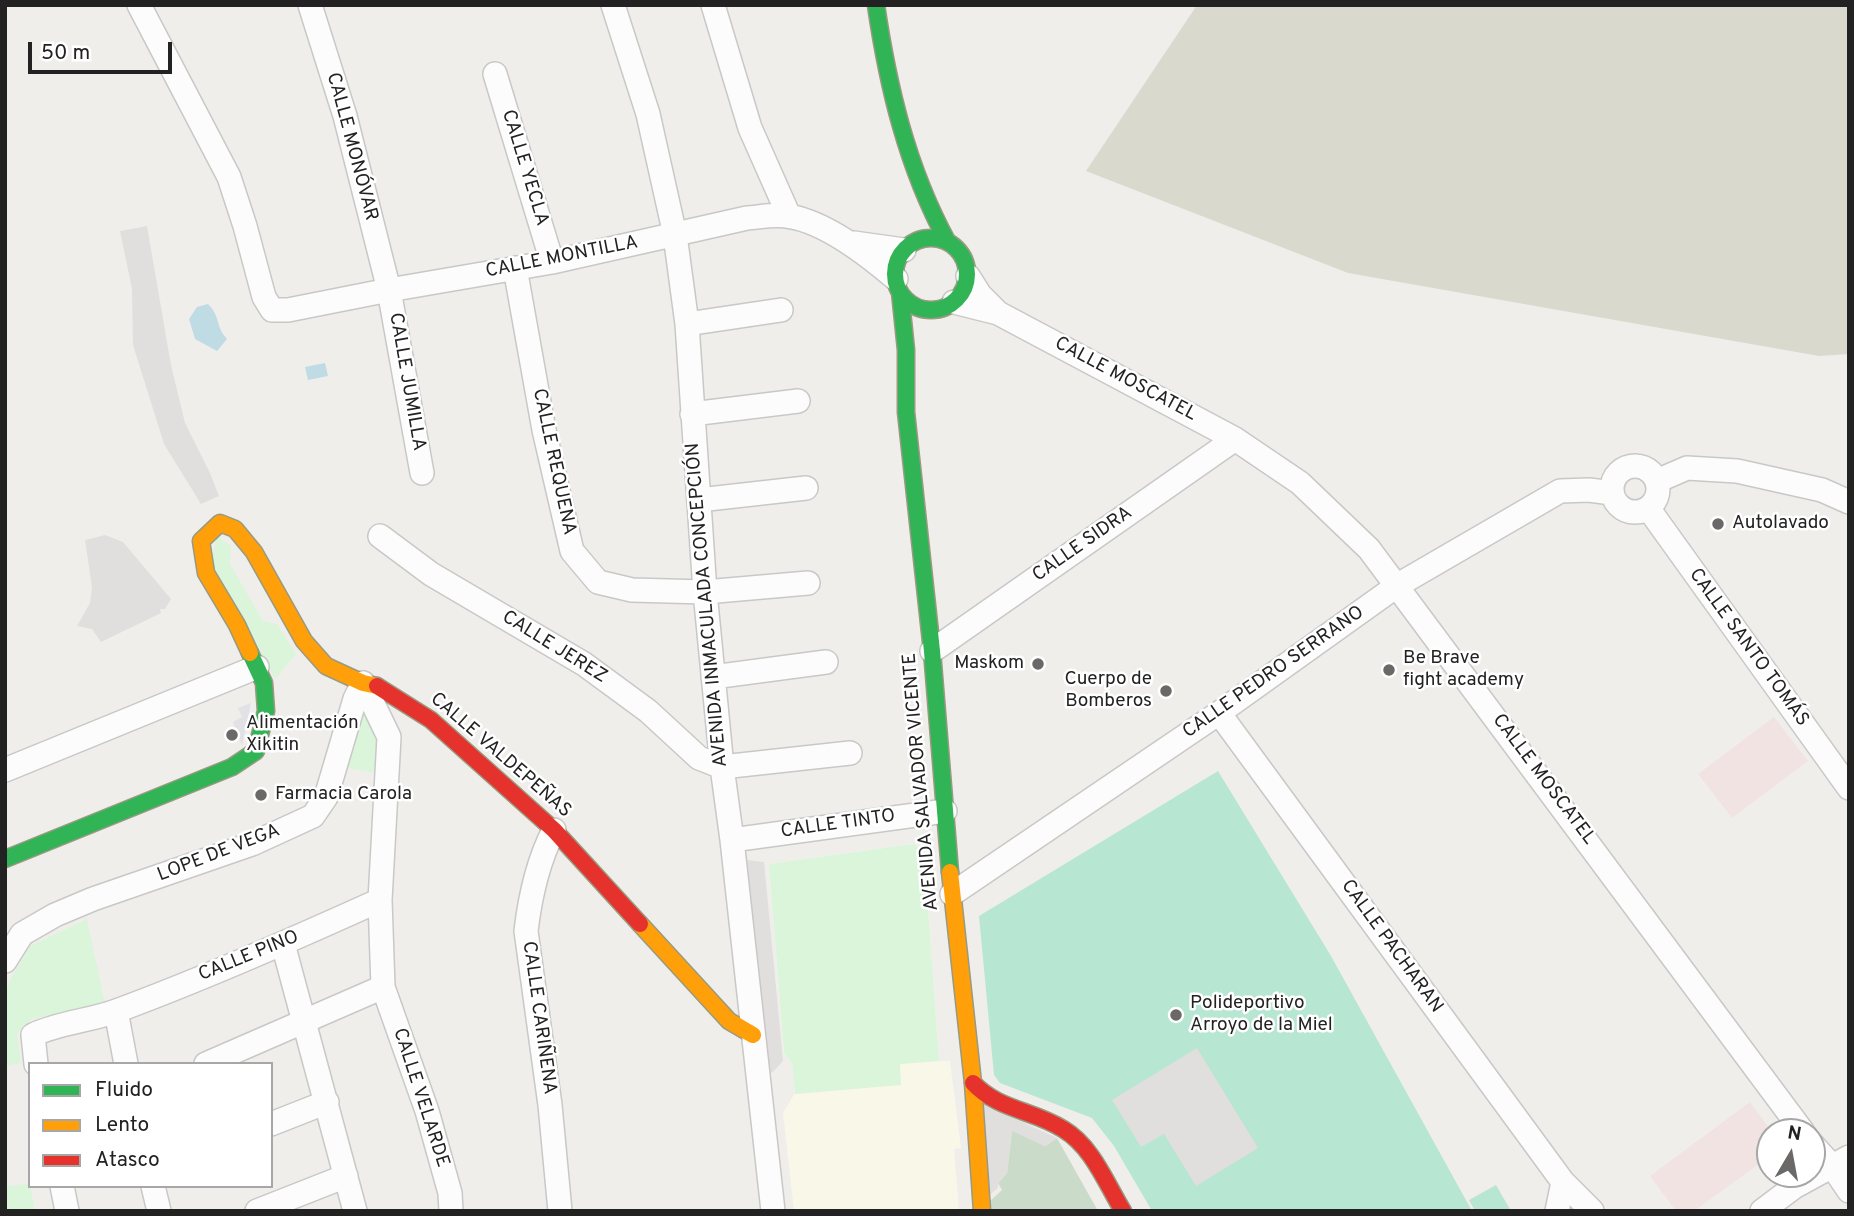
<!DOCTYPE html>
<meta charset="utf-8">
<style>
body{margin:0}
#map{position:relative;width:1854px;height:1216px;overflow:hidden;background:#f0eeeb;font-family:Overpass,sans-serif}
canvas{display:block}
.frame{position:absolute;inset:0;border:7px solid #222;pointer-events:none}
.legend{position:absolute;left:28px;top:1062px;width:245px;height:126px;box-sizing:border-box;background:#fff;border:2px solid #a7a7a7;margin:0;padding:9px 12px;list-style:none;font-size:21px;color:#222}
.legend li{display:flex;align-items:center;gap:14px;height:35px}
.legend b{width:35px;border:2px solid #a7a7a7}
.north{position:absolute;left:1756px;top:1118px;width:70px;height:70px;box-sizing:border-box;background:#fff;border:2px solid #a7a7a7;border-radius:50%;rotate:10deg;font-size:19px;font-weight:700;line-height:28px;text-align:center;color:#222}
.north::after{content:'';display:block;margin:auto;width:24px;height:32px;background:#6a6968;clip-path:polygon(50% 0,100% 100%,50% 72%,0 100%)}
.scale{position:absolute;left:28px;top:42px;width:144px;height:32px;box-sizing:border-box;border:4px solid #222;border-top:0;padding-left:9px;font-size:21px;line-height:24px;white-space:nowrap;color:#222;-webkit-text-stroke:5px #fff;paint-order:stroke}
</style>
<div id="map">
<canvas width="1854" height="1216"></canvas>
<div class="frame"></div>
<ul class="legend">
<li><b style="height:9px;background:#30b455"></b>Fluido</li>
<li><b style="height:9px;background:#ff9f0a"></b>Lento</li>
<li><b style="height:9px;background:#e5322d"></b>Atasco</li>
</ul>
<div class="north">N</div>
<div class="scale">50 m</div>
</div>
<script>
const ctx = document.querySelector('canvas').getContext('2d');
ctx.lineJoin = 'round';
function paint(path, color) { ctx.fillStyle = color; ctx.fill(path, 'evenodd'); }
function strokePath(path, color, width, dash) { ctx.strokeStyle = color; ctx.lineWidth = width; ctx.lineCap = dash ? 'butt' : 'round'; ctx.setLineDash(dash || []); ctx.stroke(path); }
function label(font, color, halo, rows, align = 'center') {
  ctx.font = font + ' Overpass,sans-serif'; ctx.lineWidth = 5; ctx.setLineDash([]); ctx.textBaseline = 'middle'; ctx.strokeStyle = halo; ctx.fillStyle = color; for (const [text, x, y, turn = 0] of rows) {
    ctx.save(); ctx.translate(x, y); ctx.rotate((+turn || 0) * Math.PI / 180); ctx.textAlign = isNaN(turn) ? turn : align; if (halo) ctx.strokeText(text, 0, 0); ctx.fillText(text, 0, 0); ctx.restore();
  }
}
paint(new Path2D(`
 M1774,717L1808,761L1732,818L1698,774Z
 M1750,1102L1772,1132H1770V1156L1694,1211H1676L1650,1176Z`), '#f1e3e1');
paint(new Path2D(`
 M913,844L924,850L939,1061H950L961,1148L954,1149L959,1211H794L783,1113L795,1093L792,1063L784,1053L769,864Z`), '#f8f7e8');
paint(new Path2D(`
 M1197,5H1849V354L1819,356L1348,273L1086,171Z`), '#d9d9cd');
paint(new Path2D(`
 M1012,1130L1045,1146L1057,1138L1098,1211H990L989,1202L1002,1190L998,1183L1007,1173Z`), '#cadbca');
paint(new Path2D(`
 M217,536L231,546L230,564L263,621L277,624L296,654L275,679L211,562Z
 M368,713L378,731L377,773L347,768L363,715Z
 M913,844L924,850L939,1061L900,1064L901,1085L795,1094L792,1063L784,1053L769,864Z
 M87,919L105,1004L32,1019L17,1034L21,1063L5,1066V999L9,982L30,946Z
 M30,1183L35,1211H5V1187Z`), '#daf5da');
paint(new Path2D(`
 M1218,771L1331,956L1472,1211H1152L1114,1146L1092,1118L1000,1083L994,1075L979,916Z
 M1496,1185L1511,1211H1475L1469,1200Z`), '#b7e6d2');
paint(new Path2D(`
 M147,226L171,365L185,423L210,473L219,496L201,504L164,444L133,345L132,289L120,231Z
 M105,535L123,542L171,599L165,609H160L161,613L101,642L92,629L77,626L90,603L92,587L85,540Z
 M747,860L764,862L783,1061L772,1073L769,1069Z
 M1197,1048L1258,1148L1196,1186L1164,1134L1141,1147L1112,1100Z
 M981,1103L1057,1138L1045,1146L1012,1131L1007,1173L998,1183V1188L988,1196Z`), '#e0dfde');
paint(new Path2D(`
 M251,703L242,746L233,722L242,717L238,708Z`), '#e2e1e5');
paint(new Path2D(`
 M208,304C221,317 215,326 227,339L217,351L195,339L189,319L197,307Z
 M325,363L328,376L308,380L305,367Z`), '#bfdbe3');
const street = new Path2D(`
 M139,5L229,177L245,226L264,297L272,310H288L389,290L552,262L747,218C760,217 773,214 786,216C823,220 868,255 896,279
 M310,5L345,116L389,290L422,473
 M613,5L648,114L675,235L687,324L705,592L722,767L732,840L773,1211
 M713,5L750,128L789,216
 M495,74L552,262
 M854,243L904,250
 M515,268L544,430L572,551L598,582L632,590L705,592L808,583
 M968,276L980,295L998,313
 M954,302L998,313L1235,439L1300,483L1369,549L1803,1132
 M687,324L781,310
 M692,414L798,401
 M1612 489a23 23 0 1 1 46 0a23 23 0 1 1-46 0Z
 M1657,481L1687,468L1737,471L1822,490L1849,502
 M699,500L806,488
 M1648,508L1849,788
 M380,536L431,574L584,664L648,711L699,758L722,767L850,753
 M932,651L1235,439
 M713,677L826,662
 M363,683L389,737L380,900L383,987L427,1111L450,1193L451,1211
 M1219,713L1563,1182
 M5,770L257,667
 M554,830C538,861 530,897 526,931L550,1105L560,1211
 M732,840L945,811
 M952,894L1219,713L1398,585L1560,491L1589,490L1612,493
 M283,944L355,1211
 M5,961L22,934L55,915L93,899L252,844L313,816L326,797L355,699L363,683
 M116,1011L126,1064
 M36,1064L33,1035C60,1022 91,1021 119,1010C208,977 294,939 380,900
 M206,1064L383,987
 M271,1124L327,1102
 M1812,1144L1832,1166L1849,1191
 M62,1186L67,1211
 M153,1186L159,1211
 M257,1211L346,1176
 M1557,1211L1563,1182L1592,1211
 M1762,1211L1794,1187L1849,1157`);
const fast = new Path2D(`
 M876,5C888,87 907,167 947,241
 M895 274a36 36 0 1 1 72 0a36 36 0 1 1-72 0Z
 M900,292L906,350V412L932,651L950,872
 M5,859L232,767L256,751L266,711L264,683L250,653`);
const slow = new Path2D(`
 M250,653L237,625L206,573L201,541L220,523L235,529L254,552L304,641L326,666L363,683L377,686
 M950,872L973,1083L982,1211
 M640,924L729,1021L753,1035`);
const jam = new Path2D(`
 M377,686L431,720L554,830L640,924
 M973,1083C998,1110 1033,1110 1063,1129C1092,1146 1106,1183 1123,1211`);
strokePath(street, '#c9c8c7', 26);
strokePath(fast, '#999a82', 19);
strokePath(slow, '#999a82', 19);
strokePath(jam, '#999a82', 19);
strokePath(street, '#fdfcfc', 23);
strokePath(fast, '#30b455', 16);
strokePath(slow, '#ff9f0a', 16);
strokePath(jam, '#e5322d', 16);
for (const [x, y, r, color] of [
 [1718,524,7,"#6a6968"],
 [1038,664,7,"#6a6968"],
 [1389,670,7,"#6a6968"],
 [1166,691,7,"#6a6968"],
 [232,735,7,"#6a6968"],
 [261,795,7,"#6a6968"],
 [1176,1015,7,"#6a6968"]
]) { const dot = new Path2D(); dot.arc(x, y, r, 0, 2 * Math.PI); ctx.fillStyle = color; ctx.fill(dot); strokePath(dot, '#fff', 2.5); }
label('19px', '#222', '#fff', [
 ["CALLE MONÓVAR",351,147,75],
 ["CALLE YECLA",524,168,73],
 ["CALLE MONTILLA",562,258,-11],
 ["CALLE MOSCATEL",1125,380,28],
 ["CALLE JUMILLA",406,382,80],
 ["CALLE REQUENA",553,462,78],
 ["CALLE SIDRA",1083,545,-35],
 ["AVENIDA INMACULADA CONCEPCIÓN",708,605,-95],
 ["CALLE JEREZ",554,648,32],
 ["CALLE SANTO TOMÁS",1748,648,54],
 ["CALLE PEDRO SERRANO",1274,673,-35],
 ["CALLE VALDEPEÑAS",500,756,41],
 ["CALLE MOSCATEL",1543,780,53],
 ["AVENIDA SALVADOR VICENTE",922,782,-95],
 ["CALLE TINTO",838,825,-8],
 ["LOPE DE VEGA",219,854,-21],
 ["CALLE PACHARAN",1391,947,54],
 ["CALLE PINO",249,957,-22],
 ["CALLE CARIÑENA",538,1018,82],
 ["CALLE VELARDE",420,1098,72]
]);
label('19px', '#222', '#fff', [
 ["Autolavado",1732,524],
 ["Be Brave",1403,659],
 ["fight academy",1403,681],
 ["Maskom",1024,664,"right"],
 ["Cuerpo de",1152,680,"right"],
 ["Bomberos",1152,702,"right"],
 ["Alimentación",246,724],
 ["Xikitin",246,746],
 ["Farmacia Carola",275,795],
 ["Polideportivo",1190,1004],
 ["Arroyo de la Miel",1190,1026]
], 'left');
</script>
